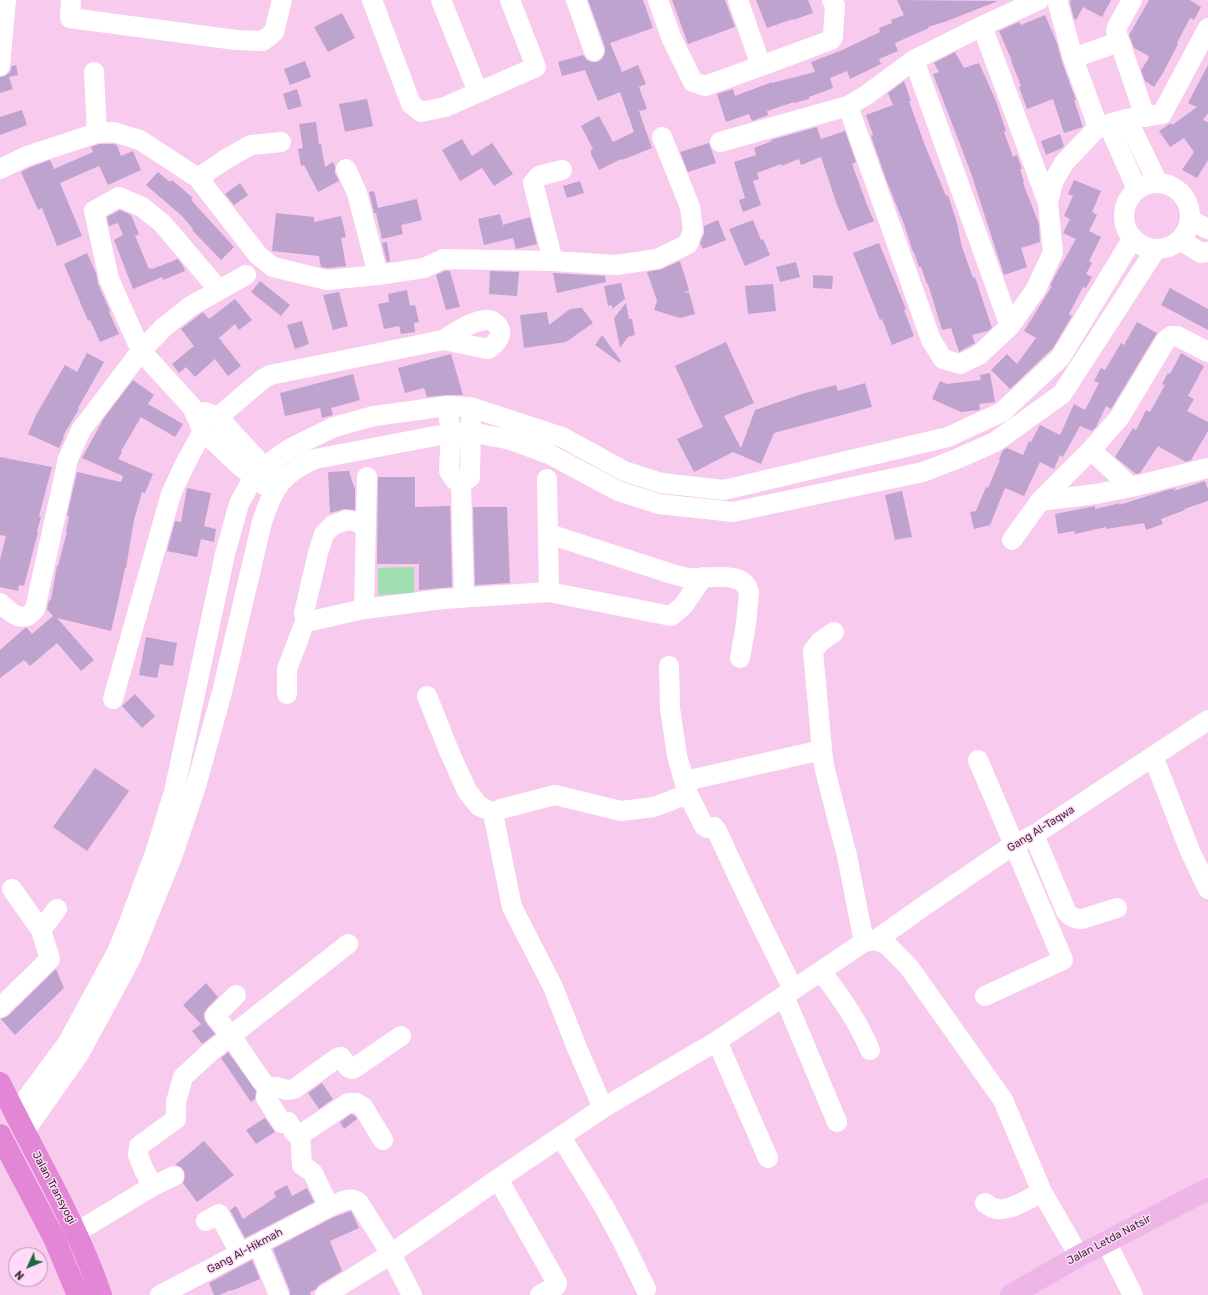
<!DOCTYPE html>
<style>
body{margin:0}
#map{position:relative;width:1208px;height:1295px;overflow:hidden;background:#f7caee;font-family:Rubik,sans-serif}
canvas{display:block}
.north{position:absolute;left:8px;top:1247px;width:40px;height:40px;box-sizing:border-box;background:#ffdbf8;border:1px solid #b397ae;border-radius:50%;rotate:226deg;font-size:11px;font-weight:700;line-height:16px;text-align:center;color:#42303e}
.north::after{content:'';display:block;margin:auto;width:14px;height:18px;background:#1a6b3c;clip-path:polygon(50% 0,100% 100%,50% 72%,0 100%)}
</style>
<div id="map">
<canvas width="1208" height="1295"></canvas>
<div class="north">N</div>
</div>
<script>
const ctx = document.querySelector('canvas').getContext('2d');
ctx.lineJoin = 'round';
function paint(path, color) { ctx.fillStyle = color; ctx.fill(path, 'evenodd'); }
function strokePath(path, color, width, dash) { ctx.strokeStyle = color; ctx.lineWidth = width; ctx.lineCap = dash ? 'butt' : 'round'; ctx.setLineDash(dash || []); ctx.stroke(path); }
function label(font, color, halo, rows, align = 'center') {
  ctx.font = font + ' Rubik,sans-serif'; ctx.lineWidth = 3; ctx.setLineDash([]); ctx.textBaseline = 'middle'; ctx.strokeStyle = halo; ctx.fillStyle = color; for (const [text, x, y, turn = 0] of rows) {
    ctx.save(); ctx.translate(x, y); ctx.rotate((+turn || 0) * Math.PI / 180); ctx.textAlign = isNaN(turn) ? turn : align; if (halo) ctx.strokeText(text, 0, 0); ctx.fillText(text, 0, 0); ctx.restore();
  }
}
paint(new Path2D(`
 M414,567V593L378,595V568Z`), '#a0dfb1');
paint(new Path2D(`
 M588,0H643L653,28L610,43L622,72L638,65L646,84L639,87L647,109L639,111L652,148L622,160L621,159L599,170L591,154V150L593,149L581,126L599,116L613,142L634,132L620,92L598,101L585,70L562,76L558,62L583,55L587,60L592,62H597L602,59L605,53V47Z
 M672,0H725L735,27L688,44Z
 M756,0H808L813,13L793,20V19L767,28Z
 M897,0L998,1L947,21L928,27L929,28L895,43L898,51L879,59L881,64L850,79L847,71L830,78L833,88L809,97V99L794,103V102L767,111L768,115L752,121L749,114L726,122L717,94L733,89L735,96L772,82V83L815,72L811,62L840,51L880,32L879,28L892,23L891,20L904,15Z
 M1070,0H1111L1102,17L1083,7L1076,20L1074,19L1070,3L1071,0Z
 M1149,0H1190L1201,7L1194,20L1190,18L1177,43L1178,44L1163,73L1154,87L1145,81L1141,70L1149,58H1148L1149,56L1134,48L1129,35Z
 M342,13L355,38L328,52L314,27Z
 M1045,15L1057,43L1062,62L1076,100H1074L1083,127L1064,133L1053,99L1027,109L1019,87L1021,86L1011,61H1012L999,31L1019,22L1021,25Z
 M955,52L964,68L979,63L996,101L1006,131L1004,132L1013,157L1017,155L1022,169H1020L1024,182L1023,183L1039,224L1040,242L1021,248L1027,267L1004,275L971,173L933,74L939,72L934,63Z
 M305,61L311,77L290,85L284,69Z
 M16,65L18,75L9,77L13,89L0,93V77L5,76L10,72L12,66Z
 M1208,65V113L1203,120L1208,122V160L1197,178L1182,170L1194,152L1184,138L1170,147L1159,131L1171,123L1172,125L1197,107L1188,103Z
 M904,81L911,101H909L924,143L946,196L948,195L957,223L962,247L973,278L975,277L992,328L988,331L972,335L975,343L959,352L951,328L942,330L928,284H927L921,267H919L914,252H913L904,224L887,182L871,136L873,135L866,115L893,105L888,93Z
 M297,89L302,106L288,110L283,94Z
 M367,99L373,126L345,132L339,104Z
 M22,110L27,125L0,135V117Z
 M316,122L319,144H321L325,167L333,162L335,166V173L339,181L318,192L304,165L301,166L298,149L303,148L299,124Z
 M817,127L821,139L845,131L856,162L852,164L867,205L874,221L848,231L836,202L821,157L801,165L799,159L781,166V164L757,173L759,179L753,181L761,205L743,212L739,200L745,198L734,162L756,155L754,148L772,141L771,140Z
 M1060,134L1064,146L1062,148L1046,155L1041,141Z
 M462,139L472,156L492,143L513,174L494,186L482,168L460,181L442,150Z
 M709,143L716,163L688,172L680,152Z
 M99,144H113L117,145L121,156L133,151L141,170L108,185L99,166L60,183L82,236L57,246L42,208L38,210L21,172L31,167L50,160L54,169L93,152L91,147Z
 M158,172L170,182L172,180L193,198L191,200L234,247L221,260L192,230L193,229L182,216L146,185Z
 M1074,180L1101,191L1092,212L1097,215L1089,231L1101,237L1089,261L1092,263L1086,274L1092,277L1086,288L1083,287L1069,314L1072,316L1053,348L1010,389L991,370L1007,354L1017,364L1036,338L1024,331L1052,286L1050,285L1055,276L1076,239L1063,233L1070,219L1064,216L1073,196L1068,194Z
 M580,181L584,193L567,198L563,186Z
 M240,183L248,195L234,205L225,194Z
 M374,191L378,208L417,199L422,220L401,225L403,234L382,239L376,213H374L369,192Z
 M120,210L131,215L139,234L135,236L149,269L152,268V269L178,259L183,266L185,271L163,280L162,277L133,289L114,240L123,235L118,223L109,226L107,217Z
 M276,213L314,217V222L341,216L346,237L341,238L346,266L328,268L321,267L319,256L272,251Z
 M500,214L503,225L530,217L537,244L516,249L513,238L484,245L478,219Z
 M718,220L726,240L703,249L700,243L704,234V226Z
 M753,220L761,240L763,239L770,255L745,266L729,229Z
 M387,242L390,261L387,262L382,243Z
 M879,243L906,309L904,310L914,336L892,345L882,319L880,320L853,253Z
 M87,253L96,273L98,284L110,311L109,312L119,334L100,342L90,320L88,321L64,264Z
 M680,261L689,290L683,293L689,292L695,314L680,318L654,310L657,301L647,272L662,269Z
 M796,262L800,277L780,282L776,267Z
 M445,271H450L460,307L446,310L436,275Z
 M490,271L519,272L517,296L489,294Z
 M553,273L605,276L606,282L557,293Z
 M813,275L833,276L832,289L813,288Z
 M260,281L290,305L281,316L251,292Z
 M621,283L625,299L612,309V305L608,306L604,286Z
 M773,284L776,311L748,314L745,286Z
 M1170,288L1208,309V330L1161,305Z
 M407,290L410,306L415,305L419,322L414,323L415,332L401,334L399,326L384,329L378,304L389,302L388,294Z
 M339,292L348,326L333,330L323,295Z
 M235,299L252,320L239,330L235,324L219,338L241,366L228,376L215,359L195,377L186,367L179,373L172,364L194,346L181,329L203,312L209,319Z
 M626,303L629,319H632L635,335L628,337L620,348L614,318Z
 M579,308H582L593,323L566,342L524,348L520,315L547,312L549,325L570,309Z
 M302,321L309,344L295,349L287,325Z
 M1137,322L1157,333L1111,409L1106,406L1096,427L1092,431L1080,426L1063,457L1060,455L1054,469L1040,462L1024,496L1005,488L990,525L974,529L970,512L976,511L986,487L988,488L1000,460L999,459L1003,450L1007,448L1023,455L1029,441L1031,442L1040,425L1060,435L1074,404L1085,410L1099,383L1094,381L1101,368L1105,370L1121,343L1124,345Z
 M602,335L621,361L620,363L595,345Z
 M726,342L754,403L724,416L741,448L755,410L805,393L836,385L838,391L865,383L872,407L774,433L761,464L733,452L694,472L677,439L703,427L675,366Z
 M87,353L104,362L78,408L79,409L63,436L64,437L59,448L28,434L36,415L65,365L77,372Z
 M1181,353L1204,366L1188,396L1194,399L1187,411L1208,422V431L1191,460L1186,462L1158,446L1140,473L1136,474L1115,457L1133,428L1136,430L1146,410L1150,412L1165,385L1162,384L1168,373L1170,374Z
 M451,354L463,395H446L427,397L424,388L405,393L398,368Z
 M990,373L995,402L979,404L980,409L979,410L961,412L932,399L940,381L947,384L981,380L980,375Z
 M353,374L360,400L331,408L333,415L322,418L320,408L285,416L280,393Z
 M133,380L154,395L148,404L183,424L175,437L141,417L121,451L122,452L118,459L153,474L145,493L142,492L134,520L126,568H125L117,606L111,631L57,618L94,660L81,671L57,643L30,666L24,660L0,678V650L25,628H27L32,634L53,616L47,609L49,601L51,599L57,566H58L67,532H66L69,516H67L77,472L121,482L123,476L82,458L104,418Z
 M0,457L52,467L39,516L41,517L37,531L38,532L24,586L19,585L18,591L0,587V560L6,536L0,535Z
 M349,471L354,487H355V510L344,509L330,513L328,472Z
 M378,477H415V507L450,506L452,587L419,590V564H377Z
 M1205,481L1208,490V501L1184,509L1185,510L1161,519L1163,524L1146,530L1144,523L1106,529V527L1075,534L1074,531L1058,534L1055,514L1095,506V509L1121,503L1119,505L1167,490L1176,488L1174,491Z
 M187,488L211,493L204,526L216,529L214,542L201,539L197,557L167,551L175,521L181,522Z
 M902,491L912,537L895,540L885,495Z
 M473,507H507L510,583L475,585Z
 M146,637L177,643L173,666L160,664L157,678L139,675Z
 M135,694L155,716L142,728L122,706Z
 M95,768L129,791L87,851L53,827Z
 M56,969L64,988L15,1035L1,1019L8,1016Z
 M206,983L218,997L207,1008L204,1013V1018L206,1023L215,1034L202,1044L192,1031L201,1024L183,1005Z
 M228,1052L256,1091L255,1099L251,1102L221,1058Z
 M322,1083L333,1099L319,1109L308,1093Z
 M351,1114L355,1116L357,1119L344,1129L340,1122Z
 M265,1118L275,1132L256,1144L246,1130Z
 M204,1141L234,1175L197,1202L183,1183L185,1177L184,1171L181,1167L175,1165Z
 M287,1185L292,1196L307,1188L314,1202L245,1238L230,1210L236,1206L243,1219L276,1197L274,1192Z
 M351,1211L359,1228L330,1241L342,1271L319,1285L315,1290L310,1292L311,1295H290V1291L273,1249L334,1217Z
 M252,1260L260,1279L231,1291V1290L219,1295H214L209,1283Z`), '#bea3cf');
strokePath(new Path2D(`
 M71,0L70,18L236,40L263,41L274,32L282,0
 M372,0L411,104L421,112L445,107L536,67L510,0
 M441,0L478,92
 M576,0L594,51
 M658,0L671,37L693,82L705,86L761,66L831,40L833,37L835,6L832,0
 M738,0L761,66
 M1057,0L1073,58L1098,127
 M1132,0L1117,27L1116,31L1145,117
 M982,26L1048,203
 M1073,58L1119,42
 M914,60L1010,326
 M0,66L6,0
 M94,72L97,133
 M848,106L931,340L943,359L960,364L979,355L1010,326L1036,289L1053,252L1048,203L1053,182L1064,163L1098,127L1127,119L1162,114L1163,112L1208,28
 M1127,119L1158,183
 M1108,124L1137,189
 M720,142L848,106L865,96L914,60L982,26L1039,0
 M0,169L27,156L97,133L114,132L140,140L198,178L258,255L273,267L327,280L378,275L424,268L443,259L553,261L616,265L657,259L688,244L693,230L690,207L662,137
 M346,169L357,193L378,275
 M198,178L226,159L251,145L281,142
 M1124 216a33 33 0 1 1 66 0a33 33 0 1 1-66 0Z
 M1190,220L1208,229
 M1180,240L1201,253L1208,252
 M553,261L533,183L539,176L562,170
 M219,290L162,223L142,207L119,197L94,211L109,279L141,351L192,407L203,431L239,465L264,485
 M205,412L218,417L265,468L275,476
 M218,417L263,379L270,375L443,340L488,349C496,344 506,333 496,324C493,321 490,319 485,320C470,322 456,332 443,340
 M449,419L451,433L449,471L455,480L461,484
 M1091,450L1131,487
 M547,479L549,592
 M461,484L464,598
 M461,484L470,477L471,420
 M1040,501L1096,494L1131,487L1208,468
 M549,534L672,574C678,575 685,578 691,578C707,579 745,569 749,593L746,624L740,658
 M1012,540L1040,501L1091,450L1119,418L1166,340L1171,336H1177L1208,352
 M0,603C11,613 23,625 35,609L68,459L81,430L141,351L164,327L191,306L246,275
 M364,609L367,477
 M306,619L311,621L364,609L443,599L549,592L671,616L683,606L703,577
 M834,632L820,642L813,651L822,750L824,766L847,856L864,942
 M669,666L670,708L677,756L688,794L704,826L707,828L714,827L717,831C741,884 767,937 793,989
 M287,694V669L306,619L304,613L318,553L324,534L333,525L347,520L358,522L366,529
 M427,696L449,751L467,791L479,806L490,811L496,812
 M113,699L171,494L184,466L203,431
 M1153,756L1190,851L1208,889
 M978,760L1063,960L985,996
 M685,781L822,750
 M1034,835L1066,911C1070,917 1074,919 1082,919L1117,908
 M41,930L57,909
 M876,940L921,908L1013,845L1034,835L1208,720
 M821,971C841,998 857,1019 870,1050
 M236,995L215,1016L231,1036L261,1080L268,1088
 M784,996L837,1122
 M0,1008L50,959L41,930L12,889
 M717,1041L768,1158
 M268,1088L276,1087L288,1090L294,1089L337,1058L341,1057L349,1068L353,1069L401,1036
 M268,1088L266,1098L282,1123L288,1122L294,1132L300,1135
 M603,1108L577,1048L553,987L512,907L494,818L496,812L501,809L555,795L621,811L654,807L688,794
 M15,1114L67,1044L117,952L128,925L155,853L174,792L225,554L239,504L253,478L279,456L291,448L334,427L374,416L447,406L470,407L562,437L624,471L661,483L724,490L948,437L1002,412L1060,358L1133,238
 M24,1132L79,1054L130,960L172,857L196,786L222,692L262,522C273,488 282,473 315,459L451,433L471,432L511,440L549,454L618,491L659,504L733,512L923,472L959,458L995,442L1062,394L1156,249
 M300,1135L348,1103H356L363,1107L383,1140
 M300,1135L302,1165L313,1173L329,1207
 M561,1137L603,1205L624,1244L646,1289
 M498,1179L557,1283L556,1286L540,1295
 M153,1186L144,1170L138,1155L139,1146L176,1119V1102L183,1077L209,1053L348,944
 M985,1203C987,1204 990,1207 993,1208C1007,1214 1029,1198 1042,1192
 M206,1221L219,1214L240,1253
 M77,1232L153,1186L174,1176
 M1106,1242L1133,1295
 M258,1244L279,1295
 M160,1295L329,1207C339,1203 350,1195 359,1203L391,1254L412,1295
 M325,1295L391,1254L498,1179L603,1108L717,1041L864,942L876,940L887,945L909,967L1003,1100L1042,1192L1079,1256`), '#fff', 20);
strokePath(new Path2D(`
 M1011,1295L1079,1256L1208,1189`), '#eeb6e6', 22);
strokePath(new Path2D(`
 M0,1083C34,1154 76,1221 101,1295
 M0,1135L54,1238L78,1295`), '#e386d5', 22);
label('11px', '#42303e', '#ffdbf8', [
 ["Gang Al-Taqwa",1041,829,-32],
 ["Jalan Transyogi",54,1188,62],
 ["Jalan Letda Natsir",1109,1240,-28],
 ["Gang Al-Hikmah",245,1251,-28]
]);
</script>
